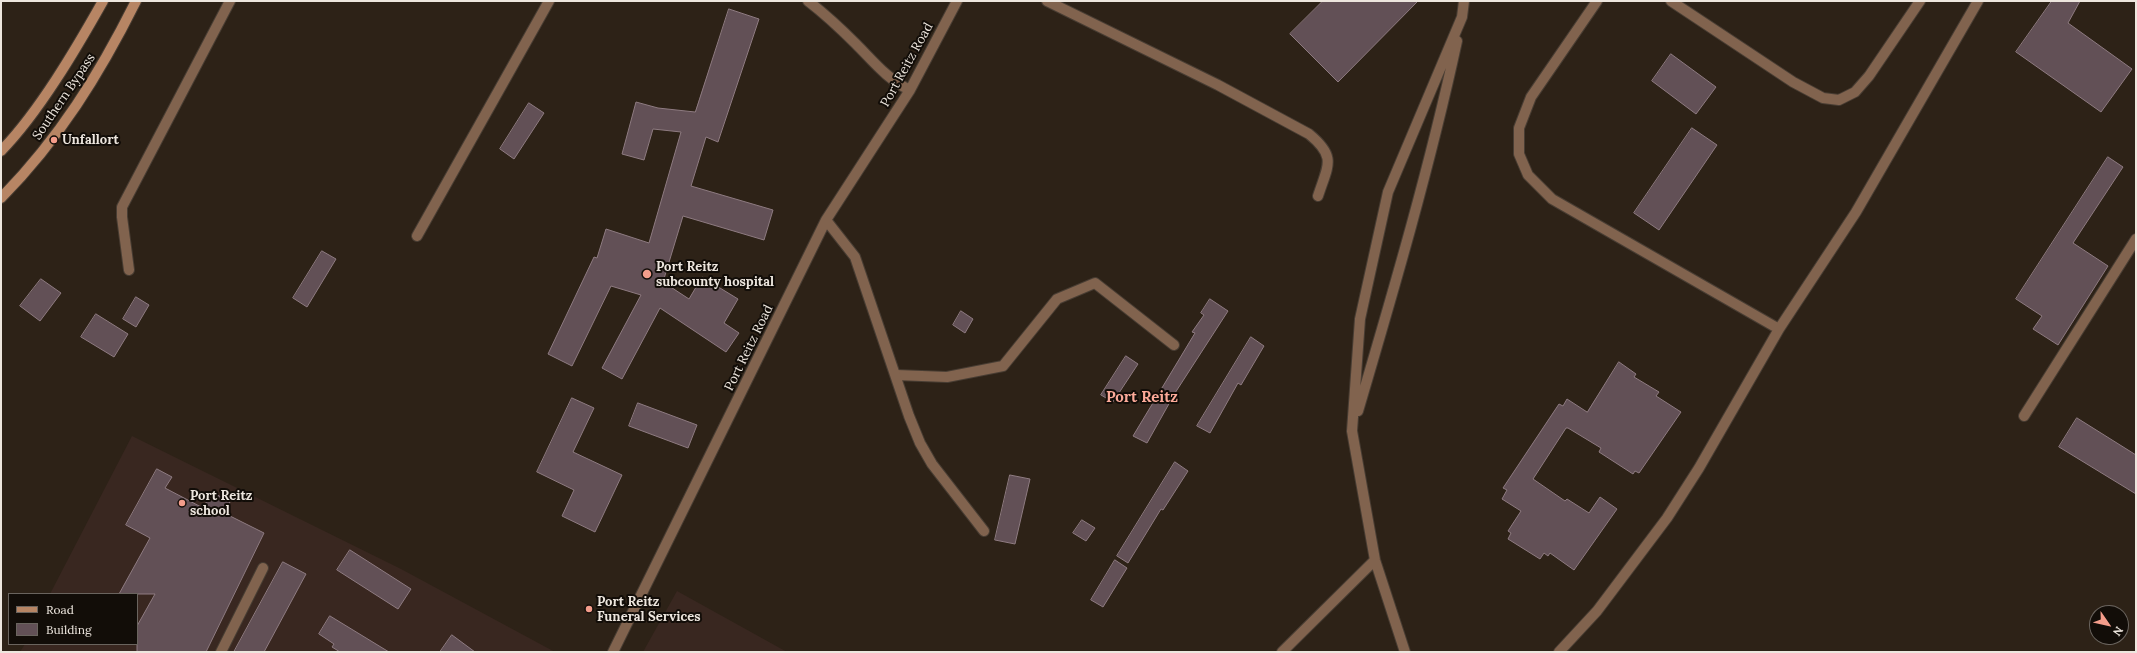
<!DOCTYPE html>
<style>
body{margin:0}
#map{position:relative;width:2137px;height:653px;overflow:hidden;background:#2d2217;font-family:Lora,serif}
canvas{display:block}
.frame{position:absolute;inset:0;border:2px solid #ede6de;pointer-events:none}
.legend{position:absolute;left:8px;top:593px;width:130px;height:52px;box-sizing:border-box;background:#120d08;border:1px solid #6a645e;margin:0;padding:5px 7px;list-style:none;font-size:12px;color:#ede6de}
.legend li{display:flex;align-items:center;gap:8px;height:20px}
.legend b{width:20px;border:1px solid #6a645e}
.north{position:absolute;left:2089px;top:605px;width:40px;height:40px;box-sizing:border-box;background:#120d08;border:1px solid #6a645e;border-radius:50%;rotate:124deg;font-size:11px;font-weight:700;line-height:16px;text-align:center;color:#ede6de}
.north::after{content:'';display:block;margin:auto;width:14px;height:18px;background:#f49d8b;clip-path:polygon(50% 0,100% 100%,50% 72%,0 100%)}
</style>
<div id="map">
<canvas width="2137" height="653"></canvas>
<div class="frame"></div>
<ul class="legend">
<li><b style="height:5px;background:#b78564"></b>Road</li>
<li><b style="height:11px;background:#625056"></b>Building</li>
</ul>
<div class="north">N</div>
</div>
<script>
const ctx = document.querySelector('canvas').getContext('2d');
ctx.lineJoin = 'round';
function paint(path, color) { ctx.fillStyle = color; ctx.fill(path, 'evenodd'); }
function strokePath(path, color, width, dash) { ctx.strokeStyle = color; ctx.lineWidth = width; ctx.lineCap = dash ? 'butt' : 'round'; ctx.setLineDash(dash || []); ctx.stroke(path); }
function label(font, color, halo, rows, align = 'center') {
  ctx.font = font + ' Lora,serif'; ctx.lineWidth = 4; ctx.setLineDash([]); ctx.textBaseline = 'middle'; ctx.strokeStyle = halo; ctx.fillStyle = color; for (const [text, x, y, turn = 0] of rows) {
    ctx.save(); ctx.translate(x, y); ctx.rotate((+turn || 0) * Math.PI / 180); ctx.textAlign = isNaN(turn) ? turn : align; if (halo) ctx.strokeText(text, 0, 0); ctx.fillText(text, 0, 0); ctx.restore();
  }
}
paint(new Path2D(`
 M132,436L401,569L555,652H20L25,644H137V594H50Z
 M677,591L787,652H643Z`), '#392720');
const building = new Path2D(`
 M1323,1H1418L1338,82L1290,34Z
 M2052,1H2080L2068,23L2132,69L2101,112L2016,52Z
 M729,9L759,19L718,142L706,137L691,186L773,210L764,240L683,216L663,282L689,299L702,277L738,299L724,323L739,333L726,352L660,308L622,379L602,368L641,295L611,286L572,366L548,354L594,257L597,258L606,229L649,243L681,132L653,129L644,160L622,154L636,102L658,108L695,112Z
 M1671,54L1716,87L1696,114L1652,81Z
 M529,103L544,113L514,159L500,149Z
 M1692,128L1717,145L1659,230L1634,213Z
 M2108,157L2123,167L2073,243L2108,266L2058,345L2033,329L2042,316L2016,299Z
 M322,251L336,259L307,307L293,298Z
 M41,279L61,293L40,321L20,306Z
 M136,297L149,305L136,327L123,319Z
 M1210,299L1228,311L1175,393L1147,443L1133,436L1195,333L1192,332L1204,315L1201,313Z
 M961,311L973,319L965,333L953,325Z
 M96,314L128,334L114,357L81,337Z
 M1251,337L1264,346L1241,385L1238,383L1210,433L1197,426Z
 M1126,356L1138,364L1113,402L1101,395Z
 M1619,362L1636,374L1634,377L1659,392L1656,396L1681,412L1639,473L1635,471L1633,474L1599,452L1601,448L1568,428H1566L1533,479L1565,501L1567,499L1589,513L1600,497L1617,509L1574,570L1550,553L1548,556L1544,553L1540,559L1508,539L1511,533L1508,531L1521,511L1502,499L1507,490L1503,488L1559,404L1563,406L1567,399L1587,412Z
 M572,398L594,408L573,452L622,475L595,532L562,516L574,490L537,472Z
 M638,403L697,425L688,448L629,426Z
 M2077,418L2136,455V494L2059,447Z
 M1175,462L1188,471L1163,510L1161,509L1128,563L1117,556Z
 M157,469L172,477L165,488L203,508L212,492L230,502L224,513L264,533L206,652H137V626L155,594H119L150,538L126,525Z
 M1010,475L1030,479L1015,544L995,540Z
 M1082,520L1095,528L1086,541L1073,533Z
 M350,550L411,589L398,609L337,570Z
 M1115,560L1127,568L1103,607L1091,600Z
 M283,562L306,574L264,652H234Z
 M330,616L389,652H340L332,647L334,644L319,634Z
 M452,635L475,652H440Z`);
paint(building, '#625056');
strokePath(building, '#8e7b81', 1);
const service = new Path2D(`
 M1597,1L1531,97L1519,128V154L1528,175L1552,199L1779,329
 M1671,1L1793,82L1823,98L1839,100L1855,92L1869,76L1920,1
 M896,375L947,377L1003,366L1057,299L1095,283L1174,345
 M2024,416L2136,239
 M221,652L263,568
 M1559,652L1597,611L1667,518L1699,468L1779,329L1856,212L1978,1`);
const minor = new Path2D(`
 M808,1C825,14 841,29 856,44C873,61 888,80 910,90
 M1047,1L1218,85L1309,134C1337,157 1328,165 1318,196
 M826,220L855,257L909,416L920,443L932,464L984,531
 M417,236L549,1
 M129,270L122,217V207L230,1
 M1358,411C1394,289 1430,166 1457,41
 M613,652L826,220L910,90L957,1
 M1282,652L1375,560
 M1405,652L1375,560L1352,431L1360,319L1388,192L1462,17L1464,1`);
const secondary = new Path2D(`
 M1,151C39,112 76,49 103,1
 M1,198C59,139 99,75 136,1`);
strokePath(service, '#483d33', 12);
strokePath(minor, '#483d33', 12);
strokePath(secondary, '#483d33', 12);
strokePath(service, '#81634e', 10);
strokePath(minor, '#81634e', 10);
strokePath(secondary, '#b78564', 10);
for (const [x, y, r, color] of [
 [54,140,4,"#f49d8b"],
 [647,274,5,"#f49d8b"],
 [182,503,4,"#f49d8b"],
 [589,609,4,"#f49d8b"]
]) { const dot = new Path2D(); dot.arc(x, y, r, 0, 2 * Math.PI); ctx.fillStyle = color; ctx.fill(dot); strokePath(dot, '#120d08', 1.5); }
label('13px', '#ede6de', '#120d08', [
 ["Port Reitz Road",907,65,-61],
 ["Southern Bypass",64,97,-56],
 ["Port Reitz Road",749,348,-64]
]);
label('bold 13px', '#ede6de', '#120d08', [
 ["Unfallort",62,140],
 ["Port Reitz",656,267],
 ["subcounty hospital",656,282],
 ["Port Reitz",190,496],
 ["school",190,511],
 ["Port Reitz",597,602],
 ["Funeral Services",597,617]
], 'left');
label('bold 15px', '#fcaa99', '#120d08', [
 ["Port Reitz",1142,398]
]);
</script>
